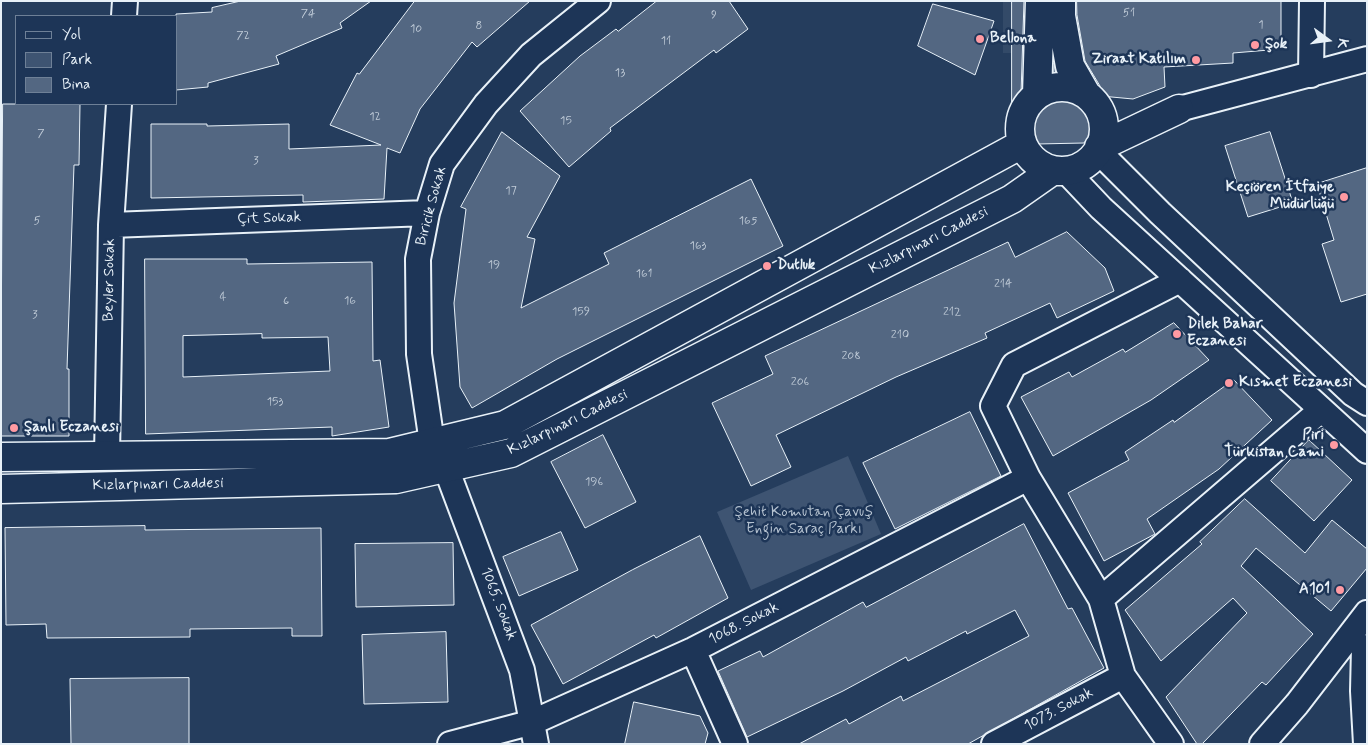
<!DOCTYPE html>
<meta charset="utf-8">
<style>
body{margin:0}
#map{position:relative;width:1368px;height:745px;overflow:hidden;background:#253d5d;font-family:Mynerve,sans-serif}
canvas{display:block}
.frame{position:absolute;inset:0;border:2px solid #e8f1f8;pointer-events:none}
.legend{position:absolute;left:15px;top:15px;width:162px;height:90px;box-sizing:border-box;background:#1d3557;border:1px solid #6e8097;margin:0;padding:6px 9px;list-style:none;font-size:15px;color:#e8f1f8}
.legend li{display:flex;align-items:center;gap:10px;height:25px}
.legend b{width:25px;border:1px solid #6e8097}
.north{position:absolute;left:1303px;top:15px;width:50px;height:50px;-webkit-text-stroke:4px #1d3557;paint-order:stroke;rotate:104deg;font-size:14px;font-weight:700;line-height:20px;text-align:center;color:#e8f1f8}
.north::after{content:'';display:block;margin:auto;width:18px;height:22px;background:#e8f1f8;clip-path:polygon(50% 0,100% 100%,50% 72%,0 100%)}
</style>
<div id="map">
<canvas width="1368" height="745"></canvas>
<div class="frame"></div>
<ul class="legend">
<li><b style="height:6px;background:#1d3557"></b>Yol</li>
<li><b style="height:14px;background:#3e5472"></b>Park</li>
<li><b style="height:14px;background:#536782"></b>Bina</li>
</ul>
<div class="north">K</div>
</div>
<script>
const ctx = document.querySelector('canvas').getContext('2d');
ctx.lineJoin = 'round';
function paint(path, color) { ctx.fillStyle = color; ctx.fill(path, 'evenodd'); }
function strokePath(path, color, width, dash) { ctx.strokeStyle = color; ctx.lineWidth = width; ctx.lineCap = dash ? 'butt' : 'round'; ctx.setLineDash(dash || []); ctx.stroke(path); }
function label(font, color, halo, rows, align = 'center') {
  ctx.font = font + ' Mynerve,sans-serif'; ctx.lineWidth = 5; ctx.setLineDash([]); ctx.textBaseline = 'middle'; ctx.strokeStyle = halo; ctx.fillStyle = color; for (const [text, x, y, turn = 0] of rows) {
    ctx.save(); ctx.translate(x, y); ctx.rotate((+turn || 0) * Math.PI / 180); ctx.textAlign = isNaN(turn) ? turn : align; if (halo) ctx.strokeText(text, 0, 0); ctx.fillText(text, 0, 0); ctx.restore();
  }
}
paint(new Path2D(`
 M1003,1H1089V53H1077L1076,16L1016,15V53H1003Z`), '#334a68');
paint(new Path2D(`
 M848,456L881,534L751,590L717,512Z`), '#3e5472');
const building = new Path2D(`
 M241,1H371L340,23L342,28L276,56L279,64L208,83V87L176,90V14L212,12V8Z
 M415,1H530L477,47L472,42L420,109L400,153L387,148L384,199L303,202V195L151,198V124H207V126L289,124V149L381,145L330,125L357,73L359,74Z
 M657,1H729L748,29L716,53L714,50L610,128L611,131L569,167L520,111L580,56L616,29L618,31Z
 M1012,1H1024L1021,94L1023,102L1028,108L1036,111L1044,109L1050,104L1053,96L1054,63L1056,74L1073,102L1079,108L1089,109L1090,135L1084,143L1037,144L1035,136L1030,130L1022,128L1012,131Z
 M1077,1H1281V49L1233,53V63L1164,67L1165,87L1133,99L1101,96L1100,86L1085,61L1077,15Z
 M933,4L994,21L975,75L918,46Z
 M3,104H80L79,165H74L67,369H69V436H1Z
 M502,132L560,176L527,237L535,239L521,308L609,264L604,253L751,179L783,246L557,359L472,408L460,387L454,303L466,209L461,207Z
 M1270,132L1293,203L1248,217L1225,146Z
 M1367,168V294L1341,302L1322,244L1334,240L1317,184Z
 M1067,232L1105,268L1114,291L1057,318L1050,303L985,333L987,338L896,377L776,435L791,467L751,486L712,403L773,374L765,356L1008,242L1015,257Z
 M145,259H247V264L372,262L373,361L380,360L389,427L332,436V427L146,434ZM262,334V338L328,337L330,371L183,377V336Z
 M1174,323L1209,360L1151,400L1053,456L1021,397L1069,372L1072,377L1123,349L1125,352Z
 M1234,380L1272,420L1219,469L1147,519L1155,534L1104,561L1068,493L1129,460L1125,452L1173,420L1174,422Z
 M970,412L1001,476L895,529L863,463Z
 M603,435L636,502L585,528L551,462Z
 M1309,440L1352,480L1314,521L1271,481Z
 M1245,499L1305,553L1332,520L1367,549V568L1331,611L1256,548L1241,566L1313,634L1266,685L1262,682L1202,744H1197L1166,697L1247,613L1233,598L1161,661L1125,610L1202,544L1200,542Z
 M1024,524L1068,609L1072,608L1104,668L968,744H799L846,719L849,724L901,696L903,701L1029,636L1015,610L967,634L966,631L908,661L906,657L843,691L747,737L718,671L760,651L763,657L863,602L866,607Z
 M145,526V530L321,528L322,636H292V628L190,629V637L47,638L46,624L6,625L5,528Z
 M561,532L578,570L519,596L503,557Z
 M700,536L728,598L656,638L654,635L563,684L531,625L632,570Z
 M453,543L454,605L356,607L355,544Z
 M446,632L448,702L364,704L362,635Z
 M189,678V744H71L70,679Z
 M634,702L700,716L708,733L705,744H625Z`);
paint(building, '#536782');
strokePath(building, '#e8f1f8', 1);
const minor = new Path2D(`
 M124,16L125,1
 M1311,75L1312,1
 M1179,109L1367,59
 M1098,151L1160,213L1353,394L1367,403
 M1066,171L1101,208L1367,451
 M111,225L427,213
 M432,443L419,354L418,259L427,213L442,164L486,104L531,55L598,1
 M107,456L111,225L119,104
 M446,468L522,670L536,744
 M1101,599L1321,410
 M1364,647L1363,691L1366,744
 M693,650L735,744
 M450,744L533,722L693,650L1028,478
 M994,744L1123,676
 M1171,744L1123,676L1101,599L1028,478L993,406L1014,365L1180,280
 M1262,744L1297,704L1367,613`);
const major = new Path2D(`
 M1061,1V16L1070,66L1086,94
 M1020 129a42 42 0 1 1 84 0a42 42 0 1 1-84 0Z
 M1037,95L1040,1
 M1099,147L1179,109
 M1,457L389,453L505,425L1022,144
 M1,489L396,479L511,453L1012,199L1052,171`);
strokePath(minor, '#e8f1f8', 28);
strokePath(major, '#e8f1f8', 31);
strokePath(minor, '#1d3557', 24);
strokePath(major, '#1d3557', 28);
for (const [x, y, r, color] of [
 [980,39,5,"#ff9aa2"],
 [1255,45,5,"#ff9aa2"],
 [1196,60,5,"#ff9aa2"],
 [1344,197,5,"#ff9aa2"],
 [767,266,5,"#ff9aa2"],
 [1177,334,5,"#ff9aa2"],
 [1229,383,5,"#ff9aa2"],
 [14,428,5,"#ff9aa2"],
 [1334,445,5,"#ff9aa2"],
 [1340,590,5,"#ff9aa2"]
]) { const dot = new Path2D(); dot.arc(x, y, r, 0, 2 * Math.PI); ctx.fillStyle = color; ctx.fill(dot); strokePath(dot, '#1d3557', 2); }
label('12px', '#c3ceda', null, [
 ["51",1129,13],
 ["74",308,14],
 ["9",714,15],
 ["1",1261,25],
 ["8",479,26],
 ["10",416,29],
 ["72",243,36],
 ["11",666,41],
 ["13",620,73],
 ["12",375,117],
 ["15",566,121],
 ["7",41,134],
 ["3",256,161],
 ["17",511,191],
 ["5",37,221],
 ["165",748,221],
 ["163",698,246],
 ["19",494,265],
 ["161",644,274],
 ["214",1003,284],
 ["4",223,297],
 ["6",286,301],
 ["16",350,301],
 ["159",581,312],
 ["212",952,312],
 ["3",35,315],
 ["210",900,335],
 ["208",851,356],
 ["206",800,382],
 ["153",275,402],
 ["196",594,482]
]);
label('bold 15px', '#e8f1f8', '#1d3557', [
 ["Bellona",990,39],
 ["Şok",1265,45],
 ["Ziraat Katılım",1186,60,"right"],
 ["Keçiören İtfaiye",1334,188,"right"],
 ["Müdürlüğü",1334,205,"right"],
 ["Dutluk",777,266],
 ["Dilek Bahar",1187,325],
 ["Eczanesi",1187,342],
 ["Kısmet Eczanesi",1239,383],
 ["Şanlı Eczanesi",24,428],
 ["Piri",1324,436,"right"],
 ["Türkistan Cami",1324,453,"right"],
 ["A101",1330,590,"right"]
], 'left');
label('15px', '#e8f1f8', '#1d3557', [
 ["Biricik Sokak",432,206,-75],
 ["Çit Sokak",269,219,-2],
 ["Kızlarpınarı Caddesi",929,241,-27],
 ["Beyler Sokak",110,280,-89],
 ["Kızlarpınarı Caddesi",568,423,-26],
 ["Kızlarpınarı Caddesi",158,485,-1],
 ["1065. Sokak",498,604,69],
 ["1068. Sokak",744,624,-27],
 ["1073. Sokak",1059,710,-28]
]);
label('15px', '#b5c2d0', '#1d3557', [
 ["Şehit Komutan Çavuş",804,513],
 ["Engin Saraç Parkı",804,530]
]);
</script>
